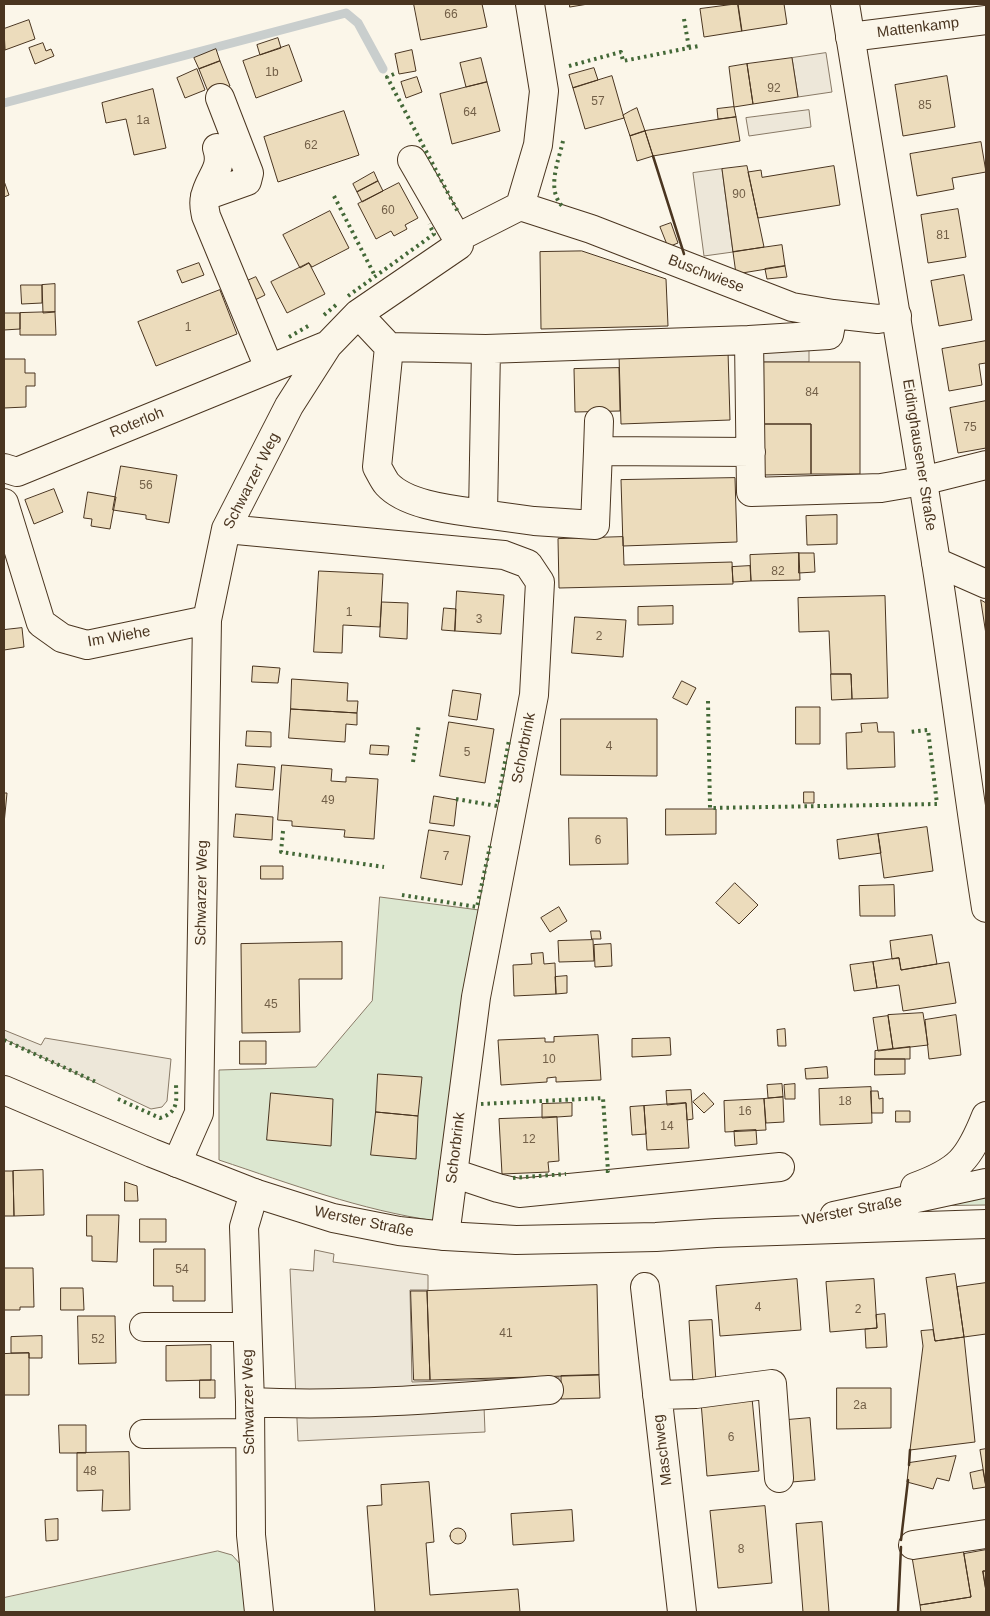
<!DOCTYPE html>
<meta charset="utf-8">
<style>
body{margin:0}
#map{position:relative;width:990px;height:1616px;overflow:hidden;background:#fbf6e9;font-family:Arial,sans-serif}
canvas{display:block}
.frame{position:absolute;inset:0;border:5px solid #4a3520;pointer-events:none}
</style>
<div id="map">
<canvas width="990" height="1616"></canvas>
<div class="frame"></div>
</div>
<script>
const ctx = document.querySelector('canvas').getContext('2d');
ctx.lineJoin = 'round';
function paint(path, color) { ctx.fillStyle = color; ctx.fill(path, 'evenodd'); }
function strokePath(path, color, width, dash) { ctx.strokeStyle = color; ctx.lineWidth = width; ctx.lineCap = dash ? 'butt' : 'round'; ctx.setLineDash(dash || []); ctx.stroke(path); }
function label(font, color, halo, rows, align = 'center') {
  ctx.font = font + ' Arial,sans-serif'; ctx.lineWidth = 4; ctx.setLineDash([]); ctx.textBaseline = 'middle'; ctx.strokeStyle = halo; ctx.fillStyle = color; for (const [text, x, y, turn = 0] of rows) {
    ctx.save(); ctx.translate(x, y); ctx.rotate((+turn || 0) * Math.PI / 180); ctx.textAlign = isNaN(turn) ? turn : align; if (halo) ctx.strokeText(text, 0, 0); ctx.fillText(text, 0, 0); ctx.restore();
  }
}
const green = new Path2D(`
 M380,897L479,910L436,1221C360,1210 291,1184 219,1160V1070L316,1067L372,1001Z
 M986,1195V1205L916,1206Z
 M218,1551L232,1555L242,1566L246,1612H4V1598Z`);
paint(green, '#dce7d0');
strokePath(green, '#887966', 1);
const parking = new Path2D(`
 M826,53L832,92L798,97L792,58Z
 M809,110L811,127L749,136L746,118Z
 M722,169L733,252L704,256L693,173Z
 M764,338H809V362H764Z
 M4,1030L41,1045L45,1038L171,1059L167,1101L162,1107L151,1109L4,1039Z
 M315,1250L334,1254L333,1262L428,1275V1290H410L412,1382L559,1377L560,1399L484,1406L485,1432L298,1441L290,1269L313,1271Z`);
paint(parking, '#ede7d9');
strokePath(parking, '#887966', 1);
strokePath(new Path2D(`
 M4,103L346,13L358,23L383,69`), '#c9cecd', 9);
const building = new Path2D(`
 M414,4H482L487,27L421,40Z
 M570,4H588L570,7Z
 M738,4H784L787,24L742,31Z
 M738,4L742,31L704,37L700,9Z
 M29,20L35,39L5,50L4,29Z
 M278,38L281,48L260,55L257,45Z
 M43,43L46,51L51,49L54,56L35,64L29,48Z
 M289,45L302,81L256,98L243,61Z
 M216,49L220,61L199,69L194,58Z
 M412,50L416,71L399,74L395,54Z
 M481,58L487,82L466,87L460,63Z
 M792,58L798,97L753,104L747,64Z
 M220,61L230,86L209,94L199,69Z
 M747,64L753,104L734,107L729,67Z
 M594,68L598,80L573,88L569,75Z
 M197,69L205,90L185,98L177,78Z
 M612,76L624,118L585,129L573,88Z
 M947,76L955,127L903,136L895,85Z
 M417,77L422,92L406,98L401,82Z
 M487,82L500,131L452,144L440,94Z
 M153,89L166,148L134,155L126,119L106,123L102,103Z
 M734,107L736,117L718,119L717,109Z
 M637,108L645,131L630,136L623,115L630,111Z
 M344,111L359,155L278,182L264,137Z
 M736,117L740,141L653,156L645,131Z
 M645,131L653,156L637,161L630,136Z
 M981,142L986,172L952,178L954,189L917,196L910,154Z
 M747,166L764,247L733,252L722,169Z
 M834,166L840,205L758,218L748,172L761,170L762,177Z
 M374,172L378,181L357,192L353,184Z
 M4,181L9,195L4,197Z
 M378,181L383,191L362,202L357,192Z
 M399,183L418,218L405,225L407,229L394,236L391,231L376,239L358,204Z
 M958,209L966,257L928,263L921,215Z
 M330,211L349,248L312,267L309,263L300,268L283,235Z
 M671,223L678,243L668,247L660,227Z
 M782,245L785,266L736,274L733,252Z
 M582,251L666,279L668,326L541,329L540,252Z
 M199,263L204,275L182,283L177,271Z
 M309,263L325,294L287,313L271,282Z
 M785,266L787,277L767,279L765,269Z
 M964,275L972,320L939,326L931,281Z
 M256,277L265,295L255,300L247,281Z
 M55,284V312L43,313L42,285Z
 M21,285H42V303L22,304Z
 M220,290L237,334L156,366L138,322Z
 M55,312L56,335H20V313Z
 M4,313H20V329L4,330Z
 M986,341V363L979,364L982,385L949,391L942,349Z
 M728,351L730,420L621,424L619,355Z
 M4,359H25V373H35V386H26V407L4,408Z
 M764,362H860V474H811V424H764Z
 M619,368L620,411L575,412L574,369Z
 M986,401V448L958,453L950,408Z
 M764,424H811V474L764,475Z
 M121,466L177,475L169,523L146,519V515L113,510Z
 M735,478L737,542L623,546L621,480Z
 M54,489L63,512L34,524L25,500Z
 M88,492L116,497L110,529L91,526L92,519L84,518Z
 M837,515V544L807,545L806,516Z
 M623,537L624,565L732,562L733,584L559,588L558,539Z
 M799,553L800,580L751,581L750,555Z
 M799,553H814L815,572L799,573Z
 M750,566L751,581L733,582L732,567Z
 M319,571L383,574L380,627L343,625L342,653L314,652Z
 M457,591L504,595L501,634L455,631Z
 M885,596L888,698L852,699L851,674H831L829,631L799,632L798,598Z
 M981,600L986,603V634Z
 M382,602L408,603L407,639L380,637Z
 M673,606V624L638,625V607Z
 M444,608L456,609L455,631L442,630Z
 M575,617L626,620L623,657L572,653Z
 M22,628L24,647L4,650V630Z
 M253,666L280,668L278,683L252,682Z
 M831,674H851L852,699L832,700Z
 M292,679L348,683L347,701H358L357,713L291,709Z
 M682,681L696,688L687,705L673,698Z
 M453,690L481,694L477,720L449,716Z
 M796,707H820V744H796Z
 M291,709L357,713V725L346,724L345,742L289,738Z
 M561,719H657V776L561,775Z
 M449,722L494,729L485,783L440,776Z
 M877,723L878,732H894L895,767L847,769L846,733L862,732L861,724Z
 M247,731L271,732V747L246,746Z
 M371,745L389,746L388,755L370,754Z
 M238,764L275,767L273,790L236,787Z
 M282,765L332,769L331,781L346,782V777L378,779L374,839L344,837L345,830L292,826V821L278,820Z
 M804,792H814V803H804Z
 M4,793H7L4,824Z
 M434,796L457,800L454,826L430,823Z
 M666,809H716V834L666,835Z
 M236,814L273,817L272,840L234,837Z
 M569,818H627L628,864L570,865Z
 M927,827L933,871L884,878L878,834Z
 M429,830L470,836L462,885L421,878Z
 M878,834L881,853L839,859L837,840Z
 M261,866H283V879H261Z
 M735,883L758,905L739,924L716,903Z
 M894,885L895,916H860L859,886Z
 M559,907L567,921L550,932L541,918Z
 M591,931H600L601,939H592Z
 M932,935L937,964L901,970L899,958L892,959L890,941Z
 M593,940L594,961L559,962L558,941Z
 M342,942V979H299L300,1032L242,1033L241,944Z
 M611,944L612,966L595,967L594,945Z
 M543,953L544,964L555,963L556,994L514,996L513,965L532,964L531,954Z
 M899,958L901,970L949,962L956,1003L903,1011L899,985L877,988L873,962Z
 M873,962L877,988L854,991L850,965Z
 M567,976V993L556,994L555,977Z
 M923,1013L928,1045L893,1049L888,1015Z
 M956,1015L961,1055L929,1059L925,1020Z
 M888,1016L893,1049L878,1051L873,1018Z
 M785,1029L786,1046H778L777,1030Z
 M598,1035L601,1080L556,1082V1077L547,1078V1082L501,1085L498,1040L545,1038V1042H554V1037Z
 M670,1038L671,1055L632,1057V1039Z
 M240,1041H266V1064H240Z
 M910,1047V1059H875V1051Z
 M875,1059H905V1074L875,1075Z
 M827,1067L828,1078L806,1079L805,1069Z
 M378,1074L422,1077L418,1116L376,1112Z
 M782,1084L783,1097L768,1098L767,1085Z
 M795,1084V1099H785L784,1085Z
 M871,1087L872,1123L820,1125L819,1089Z
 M691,1090L693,1119L687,1120L686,1103L667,1105L666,1091Z
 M871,1091H878L879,1099L883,1098V1113H872Z
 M271,1093L333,1099L331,1146L267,1140Z
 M704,1093L714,1104L704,1113L693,1102Z
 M783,1097L784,1122L766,1123L764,1099Z
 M764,1099L766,1130L725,1132L724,1101Z
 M572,1103V1116L542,1118V1104Z
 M686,1103L689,1148L647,1150L644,1106Z
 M644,1106L646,1134L632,1135L630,1107Z
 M896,1111H910V1122H896Z
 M376,1112L418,1116L416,1159L371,1155Z
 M557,1117L559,1161L548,1162L549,1172L502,1174L499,1119Z
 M756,1130L757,1144L735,1146L734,1131Z
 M43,1170L44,1215L14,1216L13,1171Z
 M4,1171H13L14,1216H4Z
 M125,1182L137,1186L138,1201H125Z
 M87,1215H119L117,1262L92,1261V1236H87Z
 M140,1219H166V1242H140Z
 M154,1249H205V1301H173V1286H154Z
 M4,1265V1268H33L34,1307H20V1310H4Z
 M955,1274L964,1337L935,1341L926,1278Z
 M797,1279L801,1330L720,1336L716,1286Z
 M874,1279L877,1328L830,1332L826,1282Z
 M986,1283V1334L964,1337L957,1287Z
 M597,1285L599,1375L430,1380L427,1291Z
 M61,1288H83L84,1310H61Z
 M411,1291H427L430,1380H414Z
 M885,1314L887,1347L866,1348L865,1329L877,1328L876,1315Z
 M78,1316H115L116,1363L79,1364Z
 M712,1320L716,1382L693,1384L689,1321Z
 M933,1330L935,1341L964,1337L975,1442L910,1450L923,1346L921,1331Z
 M42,1336V1358H29V1353H11V1337Z
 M211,1345V1380L166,1381V1346Z
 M29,1353V1395H4V1354Z
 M599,1375L600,1398L561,1399V1376Z
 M200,1380H215V1398H200Z
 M837,1388H891V1428L837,1429Z
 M752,1398L759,1471L707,1476L701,1402Z
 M810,1418L815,1480L792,1482L787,1420Z
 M59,1425H86V1453H60Z
 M986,1449V1487L980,1450Z
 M129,1452L130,1510L102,1511L103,1490L77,1491V1453Z
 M956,1456L949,1481L937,1478L933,1489L907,1482L909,1463Z
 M983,1470L986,1487L973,1489L970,1473Z
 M429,1482L434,1542L426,1543L430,1595L518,1589L520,1612H375L367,1506L382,1505L381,1485Z
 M765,1506L772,1583L718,1588L710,1511Z
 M572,1510L574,1541L513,1545L511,1514Z
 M58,1519V1540L46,1541L45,1520Z
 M822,1522L829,1612H803L796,1524Z
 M450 1536a8 8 0 1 1 16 0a8 8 0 1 1-16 0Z
 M963,1549L971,1597L920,1605L912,1557Z
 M986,1550V1571H983L986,1591V1612H921L920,1605L971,1597L964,1554Z
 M983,1571H986V1591Z`);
paint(building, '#ecdcbc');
strokePath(building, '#4a3520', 1);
const minor = new Path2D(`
 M850,37L986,20
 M217,148C224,169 209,177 205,197C203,204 205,210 206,216L269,368
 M412,160L457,238
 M205,196L247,181L249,173L220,98
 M520,206L591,229L792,307L833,314L878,319L897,316
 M358,314L389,347L486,349L749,340
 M833,314L829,335L749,340L751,492L881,488L922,481L986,465
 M389,347L377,467C380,472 383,479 387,484C407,506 455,510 483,514L486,349
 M598,451L599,421
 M4,468L17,472L328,345
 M4,503L41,623L62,638L87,645L207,620
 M483,514L534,521L595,525L598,451L751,452
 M226,529L504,555L528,564L540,582L534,695L476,997L445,1236
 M936,562L986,584
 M177,1163L199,1113L207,620L226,529L289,406L328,345L358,314L459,245L457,238L520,206L538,145L544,91L530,4
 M453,1173L498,1188L519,1193L780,1167
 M254,1193L244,1227L250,1402L251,1535L259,1612
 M645,1287L682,1612
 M144,1327H247
 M657,1395L696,1394L772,1384L779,1478
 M250,1402C350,1407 450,1398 549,1390
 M144,1434L249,1433
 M913,1545L986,1534`);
const major = new Path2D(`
 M845,4C876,190 907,376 936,562C954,677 968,793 986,908
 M4,1090L152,1153L254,1193L333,1218L399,1231L445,1236L516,1240L656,1237L716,1233L986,1224
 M915,1187C959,1171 969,1159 986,1116
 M834,1216L986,1183`);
strokePath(minor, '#4a3520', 30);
strokePath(major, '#4a3520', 30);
strokePath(minor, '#fbf6e9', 28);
strokePath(major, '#fbf6e9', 28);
strokePath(new Path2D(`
 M684,19L689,48
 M569,66L621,52L623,61L699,46
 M394,74L387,77L458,212
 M563,141C558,163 546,190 563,207
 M334,196L375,276
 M348,296L434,234L429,224
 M324,315L336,305
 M289,337L310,325
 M708,701L710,808L937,804L928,730L909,732
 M413,762L419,724
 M456,799L497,806L509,740
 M283,831L281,852L384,867
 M402,895L477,907L490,846
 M4,1040L96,1082
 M118,1099L160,1118C180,1112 176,1099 176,1082
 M481,1104L603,1098L608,1171H603
 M513,1178L566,1174`), '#436837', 4, [2.5, 4]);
strokePath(new Path2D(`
 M653,156L684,254
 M909,1465L910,1450
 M901,1540L908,1480
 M898,1612L901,1547`), '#4a3520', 2.5);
label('12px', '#725f47', null, [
 ["66",451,15],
 ["1b",272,73],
 ["92",774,89],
 ["57",598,102],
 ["85",925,106],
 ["64",470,113],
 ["1a",143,121],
 ["62",311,146],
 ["90",739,195],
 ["60",388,211],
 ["81",943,236],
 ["1",188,328],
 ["84",812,393],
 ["75",970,428],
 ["56",146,486],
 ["82",778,572],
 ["1",349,613],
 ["3",479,620],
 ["2",599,637],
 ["4",609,747],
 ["5",467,753],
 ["49",328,801],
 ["6",598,841],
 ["7",446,857],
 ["45",271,1005],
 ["10",549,1060],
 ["18",845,1102],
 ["16",745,1112],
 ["14",667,1127],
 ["12",529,1140],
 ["54",182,1270],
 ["4",758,1308],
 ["2",858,1310],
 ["41",506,1334],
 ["52",98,1340],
 ["2a",860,1406],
 ["6",731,1438],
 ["48",90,1472],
 ["8",741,1550]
]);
label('15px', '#4a3520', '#fbf6e9', [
 ["Mattenkamp",918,28,-7],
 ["Buschwiese",706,274,21],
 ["Roterloh",137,423,-22],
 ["Eidinghausener Straße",919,455,81],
 ["Schwarzer Weg",252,481,-63],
 ["Im Wiehe",119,637,-10],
 ["Schorbrink",524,748,-79],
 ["Schwarzer Weg",202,893,-89],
 ["Schorbrink",456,1148,-83],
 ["Werster Straße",852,1211,-11],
 ["Werster Straße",364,1222,12],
 ["Schwarzer Weg",249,1402,-91],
 ["Maschweg",663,1450,-97]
]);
</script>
